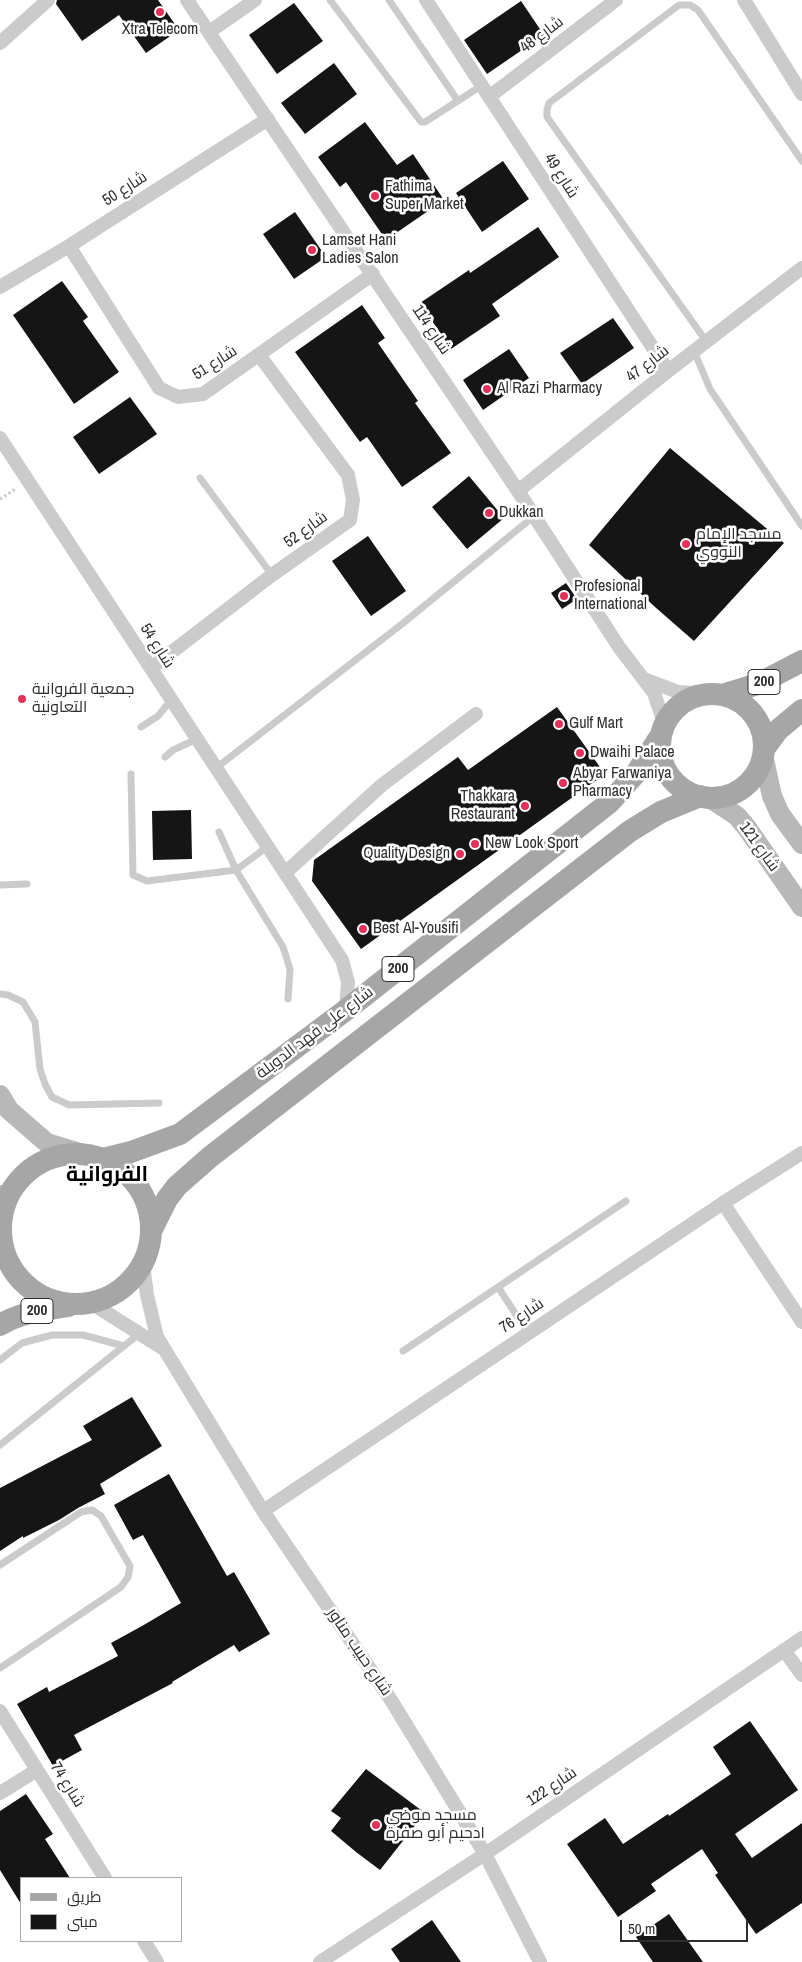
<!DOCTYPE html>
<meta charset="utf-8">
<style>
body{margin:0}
#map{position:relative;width:802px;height:1962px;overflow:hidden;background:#fff;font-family:"Archivo Narrow",Cairo,sans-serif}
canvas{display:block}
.legend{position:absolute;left:20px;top:1877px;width:162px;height:65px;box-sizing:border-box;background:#fff;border:1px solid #ababab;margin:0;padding:6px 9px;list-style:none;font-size:15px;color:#2e2e2e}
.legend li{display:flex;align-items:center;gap:10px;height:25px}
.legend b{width:25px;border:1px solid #ababab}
.scale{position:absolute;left:620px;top:1920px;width:128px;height:22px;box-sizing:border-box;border:2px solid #2e2e2e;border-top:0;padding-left:6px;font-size:15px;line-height:18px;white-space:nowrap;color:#2e2e2e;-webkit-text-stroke:4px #fff;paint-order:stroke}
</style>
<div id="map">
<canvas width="802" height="1962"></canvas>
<ul class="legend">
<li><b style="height:6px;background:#a6a6a6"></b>طريق</li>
<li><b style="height:14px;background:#151515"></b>مبنى</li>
</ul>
<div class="scale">50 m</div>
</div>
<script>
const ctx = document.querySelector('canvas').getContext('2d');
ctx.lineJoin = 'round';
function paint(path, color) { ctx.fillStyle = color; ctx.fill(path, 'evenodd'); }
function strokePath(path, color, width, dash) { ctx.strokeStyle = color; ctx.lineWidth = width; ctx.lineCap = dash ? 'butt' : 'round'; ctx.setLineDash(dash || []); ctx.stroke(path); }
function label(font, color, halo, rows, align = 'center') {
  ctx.font = font + ' "Archivo Narrow",Cairo,sans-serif'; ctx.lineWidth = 5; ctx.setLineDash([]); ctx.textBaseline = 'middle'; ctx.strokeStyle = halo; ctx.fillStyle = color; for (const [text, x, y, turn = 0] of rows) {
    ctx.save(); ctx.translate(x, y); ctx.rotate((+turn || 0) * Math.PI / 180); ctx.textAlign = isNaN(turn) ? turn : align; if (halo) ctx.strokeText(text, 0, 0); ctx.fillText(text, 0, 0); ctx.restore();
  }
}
paint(new Path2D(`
 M57,0H158L179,30L146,53L119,15L82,41L56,4Z
 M521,1L544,35L487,74L464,40Z
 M294,3L323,41L277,74L249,35Z
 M334,63L357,94L305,134L281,103Z
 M365,122L397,165L413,154L444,200L386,240L346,182L340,187L318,157Z
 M503,161L529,199L482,232L456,193Z
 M295,212L326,257L294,279L263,234Z
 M538,227L559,257L492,304L500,316L451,349L420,303L469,270L470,273Z
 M62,281L88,317L83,321L119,372L74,404L13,315Z
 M362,305L385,338L378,343L418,401L415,403L451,453L402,487L367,437L360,442L295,352Z
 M613,318L634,348L582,384L560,353Z
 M509,349L529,378L483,410L463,380Z
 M130,397L157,434L99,474L73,437Z
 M670,448L784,543L694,641L655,607L589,545Z
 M469,476L504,518L467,549L432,507Z
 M368,536L406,591L371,616L332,561Z
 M566,583L577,599L562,609L551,593Z
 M557,707L605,774L361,949L312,881L314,860L458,757L468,770Z
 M191,810L192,859L153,860L152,811Z
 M132,1397L162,1446L100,1484L105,1494L78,1508L59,1520L23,1538V1536L0,1551V1488L92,1440L83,1426Z
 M169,1474L227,1576L234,1572L270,1634L239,1652L234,1645L172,1682L173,1683L74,1735L82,1750L53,1766L17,1704L47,1687L49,1692L118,1656L111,1643L142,1626L181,1603L143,1535L133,1540L114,1505Z
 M750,1721L798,1790L735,1834L752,1858L802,1823V1903L756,1934L715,1875L718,1873L702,1849L651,1884L656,1891L618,1917L567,1844L605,1818L623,1844L668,1814L669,1816L731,1774L713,1747Z
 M366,1769L425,1813L380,1870L356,1852L331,1831L341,1818L331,1811Z
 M26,1794L53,1834L45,1839L70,1878H21V1904L0,1870V1811Z
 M669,1914L703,1962H653L636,1937Z
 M432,1920L461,1962H400L391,1949Z`), '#151515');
strokePath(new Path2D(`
 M0,499L17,488`), '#cbcbcb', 3, [2.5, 2.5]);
strokePath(new Path2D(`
 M330,0L421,122H425L481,86
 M389,0L458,101
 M706,341L547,117V110L549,103L679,5H690L698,10L802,161
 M694,351L710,389L802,526
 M200,478L272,575
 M141,727L158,716L171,700
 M165,757L173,750L197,739
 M216,768L402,624L533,517
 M131,774L133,875L147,881L236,870L267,847
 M219,832L236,870L283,947L290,969L288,999
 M0,885L27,884
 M0,994L8,995L23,1002L35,1022L40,1069L45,1084L52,1097L69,1105L159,1103
 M498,1287L528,1333
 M403,1351L626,1201
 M0,1360L22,1343L52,1335H83L124,1346
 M0,1445L139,1334
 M0,1565L81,1512L92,1510L101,1516L130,1566L128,1577L121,1587L0,1668`), '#cbcbcb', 7);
strokePath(new Path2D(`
 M187,0L518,491L619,647L654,693L663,720L662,729
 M426,0L668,371
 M744,0L802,94
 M209,32L255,0
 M0,43L48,0
 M489,97L616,0
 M69,246L159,388L178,397L203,394L373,274
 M0,287L69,246L268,119
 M0,438L342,960L348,982L346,1010
 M518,491L668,371L802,268
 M151,668L272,575L350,520L353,500L348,475L259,355
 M644,679L678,692L713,694
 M285,873L382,785L476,714
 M723,1203L802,1322
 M143,1264L147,1295L157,1337L263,1511L391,1700L485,1854L540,1962
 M91,1303L164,1349
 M263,1511L723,1203L802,1153
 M784,1650L802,1675
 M0,1711L105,1878
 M0,1793L37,1770
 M144,1941L157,1962
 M320,1962L485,1854L802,1638`), '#cbcbcb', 14);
strokePath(new Path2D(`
 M763,755L772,796L780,814L802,844
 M708,797L737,816L747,828L802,907
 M0,1095L9,1110L47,1143L87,1155
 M0,1195L3,1210`), '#b8b8b8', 20);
strokePath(new Path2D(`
 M660 746a52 52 0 1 1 104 0a52 52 0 1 1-104 0Z
 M722,695L758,684L802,661
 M764,749L778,730L802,710
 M1 1229a75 75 0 1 1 150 0a75 75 0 1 1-150 0Z
 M103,1159L131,1152L180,1134L346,1010L610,802L637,772L661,735
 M152,1229L167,1199L177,1186L210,1157L630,831L661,812L700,796
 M0,1325C21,1312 44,1310 68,1306`), '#a6a6a6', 22);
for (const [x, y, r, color] of [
 [160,12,5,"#e4315a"],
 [375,196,5,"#e4315a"],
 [312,250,5,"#e4315a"],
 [487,389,5,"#e4315a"],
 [489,513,5,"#e4315a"],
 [686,544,5,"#e4315a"],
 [564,596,5,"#e4315a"],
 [22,699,5,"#e4315a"],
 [559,724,5,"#e4315a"],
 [580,753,5,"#e4315a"],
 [563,783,5,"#e4315a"],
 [525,806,5,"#e4315a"],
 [475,844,5,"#e4315a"],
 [460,854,5,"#e4315a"],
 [363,929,5,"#e4315a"],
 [376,1825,5,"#e4315a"]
]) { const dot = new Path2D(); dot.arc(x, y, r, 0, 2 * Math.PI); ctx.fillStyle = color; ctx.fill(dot); strokePath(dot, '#fff', 2); }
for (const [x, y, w] of [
 [764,682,32],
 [398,969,32],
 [37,1311,32]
]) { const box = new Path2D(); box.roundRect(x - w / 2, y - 12.5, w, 25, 4); ctx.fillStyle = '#fff'; ctx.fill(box); strokePath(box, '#2e2e2e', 1); }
label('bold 15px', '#2e2e2e', null, [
 ["200",764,682],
 ["200",398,969],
 ["200",37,1311]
]);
label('16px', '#2e2e2e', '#fff', [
 ["Xtra Telecom",160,30,"center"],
 ["Fathima",385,187],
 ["Super Market",385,205],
 ["Lamset Hani",322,241],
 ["Ladies Salon",322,259],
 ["Al Razi Pharmacy",497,389],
 ["Dukkan",499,513],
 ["مسجد الإمام",696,535],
 ["النووي",696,553],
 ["Profesional",574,587],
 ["International",574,605],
 ["جمعية الفروانية",32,690],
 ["التعاونية",32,708],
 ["Gulf Mart",569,724],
 ["Dwaihi Palace",590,753],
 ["Abyar Farwaniya",573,774],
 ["Pharmacy",573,792],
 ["Thakkara",515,797,"right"],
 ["Restaurant",515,815,"right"],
 ["New Look Sport",485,844],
 ["Quality Design",450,854,"right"],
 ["Best Al-Yousifi",373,929],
 ["مسجد موضي",386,1816],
 ["ادحيم أبو صفرة",386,1834]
], 'left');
label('16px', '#2e2e2e', '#fff', [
 ["شارع 48",542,35,-37],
 ["شارع 49",561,176,57],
 ["شارع 50",125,189,-33],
 ["شارع 114",431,330,56],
 ["شارع 51",215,363,-33],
 ["شارع 47",648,364,-38],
 ["شارع 52",306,530,-36],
 ["شارع 54",157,646,57],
 ["شارع 121",759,847,54],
 ["شارع علي فهد الدويلة",315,1033,-37],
 ["شارع 76",522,1316,-34],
 ["شارع حبيب مناور",359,1652,56],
 ["شارع 74",67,1785,58],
 ["شارع 122",552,1787,-34]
]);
label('bold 21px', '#000', '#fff', [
 ["الفروانية",107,1175]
]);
</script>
